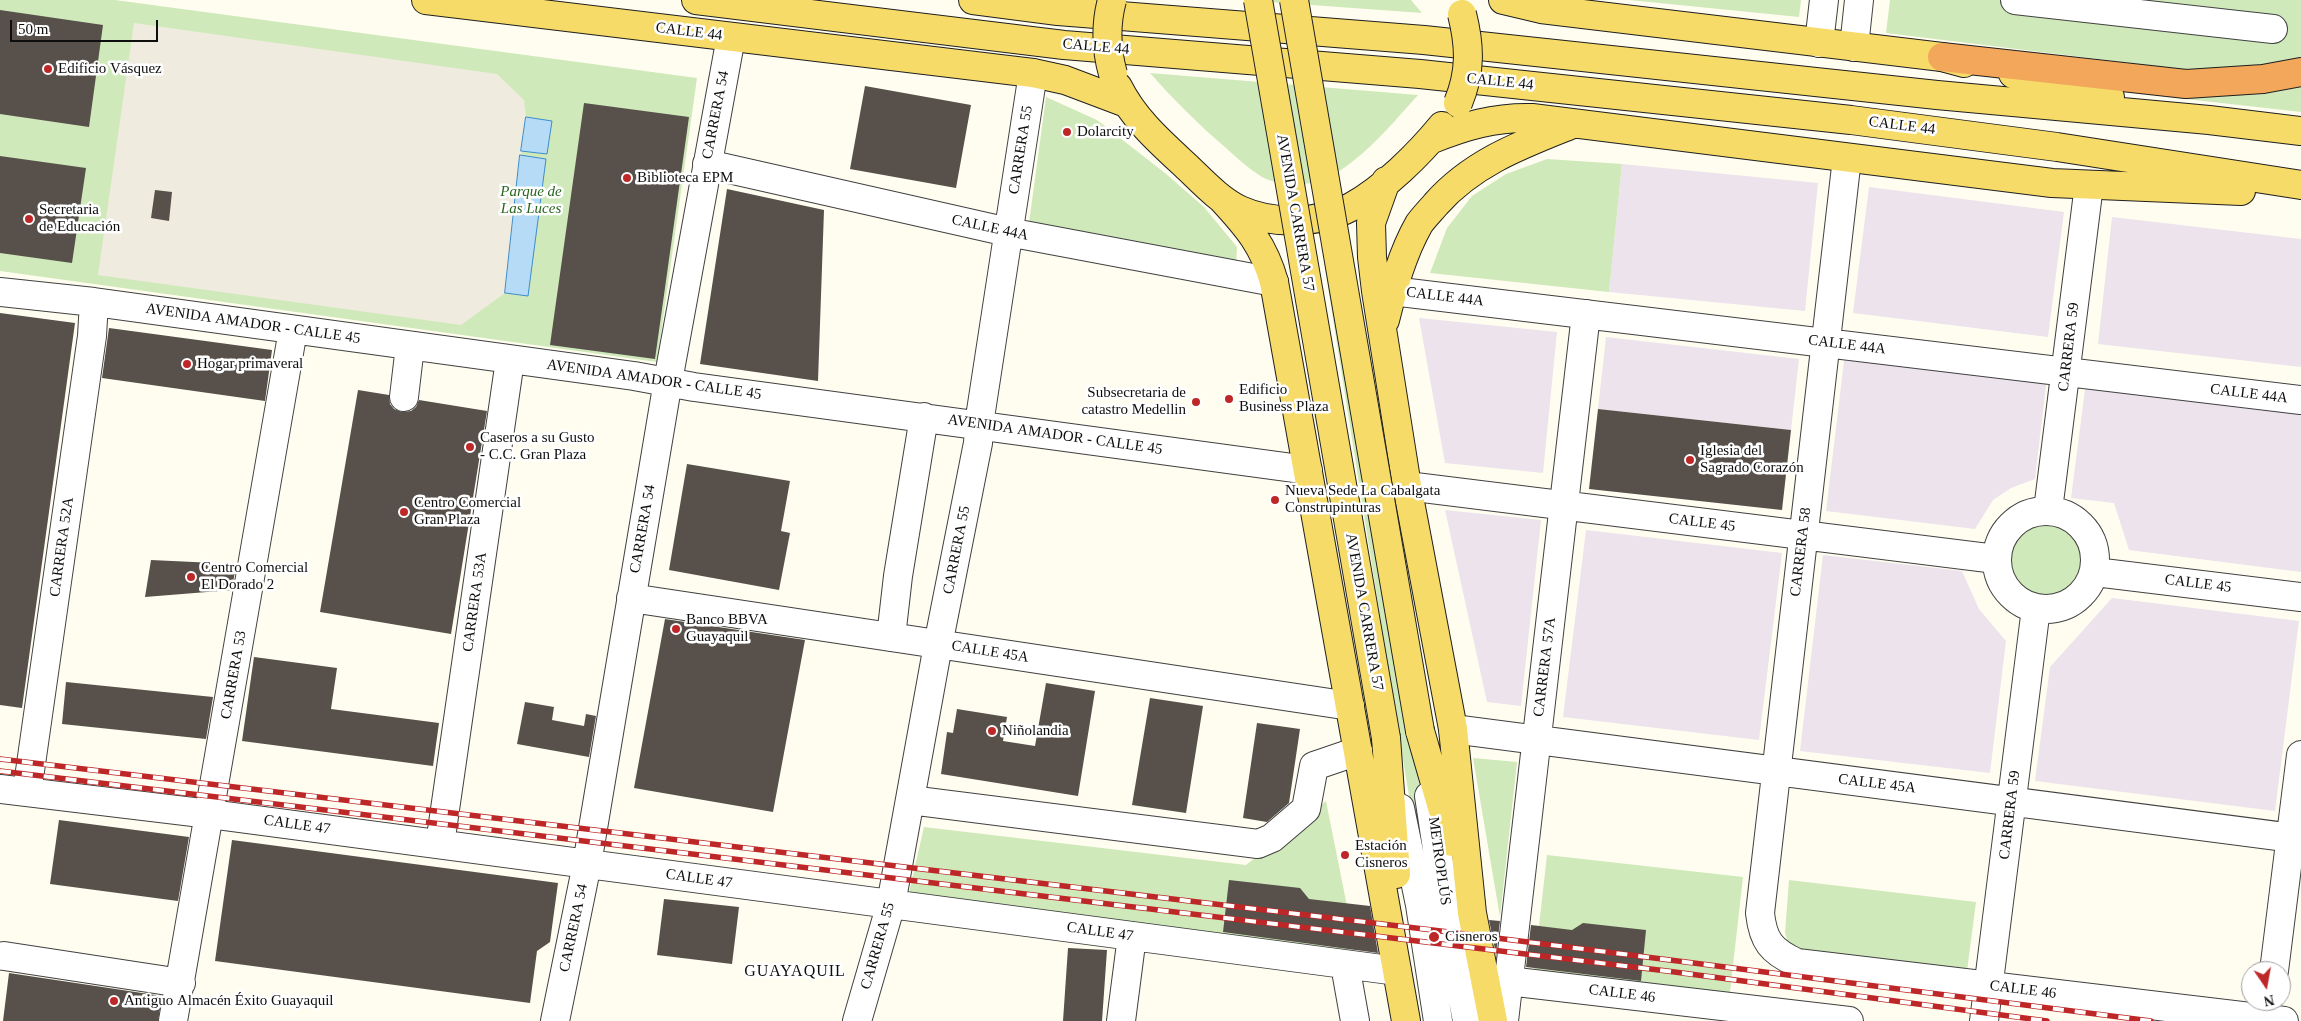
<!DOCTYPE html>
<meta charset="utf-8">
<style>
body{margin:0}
#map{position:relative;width:2301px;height:1021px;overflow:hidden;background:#fffdf0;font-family:"Times New Roman",serif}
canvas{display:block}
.north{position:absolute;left:2241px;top:961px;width:50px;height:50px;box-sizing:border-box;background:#fff;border:1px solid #9f9f9f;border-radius:50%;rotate:168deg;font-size:14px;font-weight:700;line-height:20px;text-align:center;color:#0e0e0e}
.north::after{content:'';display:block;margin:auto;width:18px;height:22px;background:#be2727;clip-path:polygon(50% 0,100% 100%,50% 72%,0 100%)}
.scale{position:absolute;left:10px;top:20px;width:148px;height:22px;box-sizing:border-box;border:2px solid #0e0e0e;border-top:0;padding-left:6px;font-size:15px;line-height:18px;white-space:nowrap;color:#0e0e0e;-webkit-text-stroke:4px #fff;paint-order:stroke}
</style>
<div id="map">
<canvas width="2301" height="1021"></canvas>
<div class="north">N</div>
<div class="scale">50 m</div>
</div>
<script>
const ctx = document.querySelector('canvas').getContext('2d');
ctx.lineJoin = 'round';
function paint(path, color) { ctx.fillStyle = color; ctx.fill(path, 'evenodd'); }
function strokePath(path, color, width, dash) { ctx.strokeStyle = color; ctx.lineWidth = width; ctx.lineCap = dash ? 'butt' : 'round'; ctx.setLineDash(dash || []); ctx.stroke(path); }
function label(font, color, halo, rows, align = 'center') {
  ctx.font = font + ' "Times New Roman",serif'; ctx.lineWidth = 5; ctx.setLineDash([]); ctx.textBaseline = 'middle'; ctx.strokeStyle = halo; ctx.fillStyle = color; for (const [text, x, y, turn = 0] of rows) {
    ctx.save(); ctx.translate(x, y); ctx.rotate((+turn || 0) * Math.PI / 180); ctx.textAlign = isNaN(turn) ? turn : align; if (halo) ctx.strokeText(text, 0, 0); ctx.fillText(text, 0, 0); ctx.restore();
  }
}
paint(new Path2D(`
 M1622,164L1818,183L1805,311L1609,292Z
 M1869,187L2064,212L2048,337L1853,313Z
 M2112,217L2301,239V367L2098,344Z
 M1419,318L1557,332L1543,473L1445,463Z
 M1606,337L1799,359L1791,430L1598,409Z
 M1845,353L2047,377L2035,479L2011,488L1993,500L1975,529L1826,511Z
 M2086,382L2301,409V572L2129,550L2114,503L2071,498Z
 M1445,510L1541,520L1521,706L1487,702Z
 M1586,530L1782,553L1759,740L1563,717Z
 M1823,555L1962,571L1979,609L2006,641L1990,773L1800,751Z
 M2112,598L2299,621L2275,811L2035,781L2050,667Z`), '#ece3ed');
paint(new Path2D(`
 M0,0H115L697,78L657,362L0,271Z
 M1242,0H1411L1422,13Z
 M1629,0H1801L1799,17Z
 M1890,0H2301V59L2254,69L2196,71L1886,33Z
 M1150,73L1418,95C1391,125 1362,161 1325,179C1307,187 1279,186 1262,177C1249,169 1237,158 1226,148C1199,125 1174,100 1150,73Z
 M2301,85V112L2168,97Z
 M1046,97L1097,120L1165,173L1204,207L1237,247L1236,265L1029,223Z
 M1547,159L1622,164L1609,292L1430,273L1447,228L1472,196L1506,174Z
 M1331,261L1459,1021H1447L1399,736L1324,262Z
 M2009 559a37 37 0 1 1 74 0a37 37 0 1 1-74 0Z
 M1473,758L1517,762L1500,917Z
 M1326,801L1357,956L908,897L924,827L1246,865Z
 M1547,855L1743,877L1729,1001L1533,979Z
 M1789,880L1976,902L1967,971L1799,953L1789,945L1785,933Z`), '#d0e9ba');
paint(new Path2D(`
 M134,23L497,74L524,100L526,117L505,293L461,325L98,275Z`), '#efecdf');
const water = new Path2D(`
 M526,117L552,121L547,154L521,151Z
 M520,155L546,159L528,296L505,293Z`);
paint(water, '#b5dbf6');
strokePath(water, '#3d8ccc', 1);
paint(new Path2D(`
 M0,10L103,25L89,127L0,114Z
 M865,86L971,105L956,188L850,169Z
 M584,103L689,117L655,359L550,345Z
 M0,156L86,168L72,263L0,253Z
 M727,189L824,210L818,381L700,364Z
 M155,190L172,192L169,221L151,218Z
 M0,313L75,323L22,708L0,705Z
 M109,328L272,350L265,401L102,378Z
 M358,390L389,395L390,404L394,409L402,412L411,411L416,407L419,400L487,411L451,634L320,612Z
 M1598,409L1791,430L1782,510L1589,489Z
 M687,464L790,481L781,531L790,533L779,590L669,570Z
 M151,560L236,564L232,590L145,597Z
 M665,619L805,640L773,812L634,788Z
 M254,657L337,668L331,709L439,723L433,766L242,741Z
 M66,682L213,697L206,739L62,724Z
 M1046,683L1095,691L1078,796L941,774L947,732L953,733L957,709L1007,717L1003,741L1035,746Z
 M1150,698L1203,706L1186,813L1132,805Z
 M525,702L554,707L552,720L584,726L586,714L596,716L589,757L517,744Z
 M1257,723L1300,729L1289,803L1267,822L1243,818Z
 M59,820L189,837L178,901L50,884Z
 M232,840L558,883L550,942L537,951L530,1003L215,961Z
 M1229,880L1300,888L1309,899L1370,906L1378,953L1223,932Z
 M664,899L739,907L732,964L657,955Z
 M1489,920L1500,921L1496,954Z
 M1583,923L1646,930L1641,981L1526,967L1531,925L1572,930Z
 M1068,948L1107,950L1102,1021H1063Z
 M9,973L162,996L158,1021H3Z`), '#57504b');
const minor = new Path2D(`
 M2015,0L2273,29
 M1819,43L1824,0
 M1854,47L1859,0
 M1847,158L1760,913C1763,941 1771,951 1797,963L2284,1021
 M707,164L1008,232L1274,282
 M1392,291L2301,400
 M0,292L94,302L634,376L694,387L1308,470
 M404,397L410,346
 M1407,486L1996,559
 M2048,510L2089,185
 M1997 560a49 49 0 1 1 98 0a49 49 0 1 1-98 0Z
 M2095,572L2301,597
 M631,598L1350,706
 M891,637L898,576L924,417
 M1453,729L2301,839
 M0,789L210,814L1397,971
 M27,792L92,336L94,302
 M1429,796L1446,908L1467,1021
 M910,800L1258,844L1272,838L1306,809L1314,766L1358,751
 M1400,808L1420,905L1438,1021
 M440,844L510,360
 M4,956L181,983
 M1345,965L1355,1021
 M2274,971L2301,755
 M1491,979L1849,1021
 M173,1021L293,330
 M555,1021L587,864L668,381L731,37
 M857,1021L891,904L938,645L978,443L979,424L1033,73
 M1121,1021L1132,936
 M1504,1021L1586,314
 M1984,1021L2036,608`);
const major = new Path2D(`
 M426,0L1033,73L1065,80L1126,103
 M696,0L1064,45L1420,74L1851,120L2057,147L2301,185
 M973,0L1058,11L1424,40L1937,95L2209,120L2301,131
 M1503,0L1541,9L1942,57L1964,63
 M2013,74L2110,97
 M1118,87C1134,119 1159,141 1185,165C1202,181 1219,200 1240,210C1273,225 1319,224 1351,207C1384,189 1419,154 1442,126
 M1430,140C1464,126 1495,117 1532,118L2052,183L2241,191
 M1386,181L1371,223L1372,257L1376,291L1407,486L1453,729L1472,913L1493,1021
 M1222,199C1248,227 1264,246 1274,282L1406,1021
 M1385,320C1393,288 1402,254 1419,224C1424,217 1431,210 1436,204C1473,162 1523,144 1573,124
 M1420,731L1452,842
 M1386,738L1396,874`);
const highway = new Path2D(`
 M1942,57L2186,84L2263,79L2301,72`);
strokePath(minor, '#414141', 30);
strokePath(major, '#1f1f1f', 30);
strokePath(highway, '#1f1f1f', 30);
strokePath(minor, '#fff', 28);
strokePath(major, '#f7db68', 28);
strokePath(highway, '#f3a75a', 28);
const rail = new Path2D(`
 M0,759L1449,932L2151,1021
 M0,771L1667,971L2047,1021`);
strokePath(rail, '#be2727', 5.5);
strokePath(rail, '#fff', 4, [11]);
const majorBridge = new Path2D(`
 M1112,0C1105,26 1106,49 1113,74
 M1258,0L1386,738
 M1294,0L1420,731
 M1458,103C1471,72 1470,46 1462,14`);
strokePath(majorBridge, '#1f1f1f', 30, []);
strokePath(majorBridge, '#f7db68', 28);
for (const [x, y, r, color] of [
 [48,69,5,"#be2727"],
 [1067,132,5,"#be2727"],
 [627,178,5,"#be2727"],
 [29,219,5,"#be2727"],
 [187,364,5,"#be2727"],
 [1229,399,5,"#be2727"],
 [1196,402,5,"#be2727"],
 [470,447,5,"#be2727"],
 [1690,460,5,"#be2727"],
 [1275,500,5,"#be2727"],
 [404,512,5,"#be2727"],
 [191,577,5,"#be2727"],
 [676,629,5,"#be2727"],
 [992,731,5,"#be2727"],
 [1345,855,5,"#be2727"],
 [1434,937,6,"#be2727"],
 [114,1001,5,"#be2727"]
]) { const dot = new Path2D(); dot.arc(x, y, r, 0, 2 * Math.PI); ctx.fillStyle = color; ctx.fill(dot); strokePath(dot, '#fff', 2); }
label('15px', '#0e0e0e', '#fff', [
 ["CALLE 44",689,32,7],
 ["CALLE 44",1096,47,5],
 ["CALLE 44",1500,82,6],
 ["CARRERA 54",716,115,-79],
 ["CALLE 44",1902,126,7],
 ["CARRERA 55",1021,150,-81],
 ["AVENIDA CARRERA 57",1295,213,80],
 ["CALLE 44A",990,228,12],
 ["CALLE 44A",1445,297,7],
 ["AVENIDA AMADOR - CALLE 45",253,324,8],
 ["CALLE 44A",1847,345,7],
 ["CARRERA 59",2069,347,-83],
 ["AVENIDA AMADOR - CALLE 45",654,380,8],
 ["CALLE 44A",2249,394,7],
 ["AVENIDA AMADOR - CALLE 45",1055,435,8],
 ["CALLE 45",1702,523,7],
 ["CARRERA 54",643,529,-80],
 ["CARRERA 52A",62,547,-82],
 ["CARRERA 55",957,550,-79],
 ["CARRERA 58",1801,552,-83],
 ["CALLE 45",2198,584,7],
 ["CARRERA 53A",475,602,-82],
 ["AVENIDA CARRERA 57",1364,612,80],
 ["CALLE 45A",990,652,9],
 ["CARRERA 57A",1545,667,-83],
 ["CARRERA 53",234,675,-80],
 ["CALLE 45A",1877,784,7],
 ["CARRERA 59",2010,815,-83],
 ["CALLE 47",297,825,8],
 ["METROPLÚS",1439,861,82],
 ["CALLE 47",699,879,8],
 ["CARRERA 54",574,928,-78],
 ["CALLE 47",1100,932,8],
 ["CARRERA 55",878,946,-74],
 ["CALLE 46",2023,990,7],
 ["CALLE 46",1622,994,7]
]);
label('15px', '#0e0e0e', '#fff', [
 ["Edificio Vásquez",58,69],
 ["Dolarcity",1077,132],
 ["Biblioteca EPM",637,178],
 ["Secretaria",39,210],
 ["de Educación",39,227],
 ["Hogar primaveral",197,364],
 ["Edificio",1239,390],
 ["Business Plaza",1239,407],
 ["Subsecretaria de",1186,393,"right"],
 ["catastro Medellin",1186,410,"right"],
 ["Caseros a su Gusto",480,438],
 ["- C.C. Gran Plaza",480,455],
 ["Iglesia del",1700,451],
 ["Sagrado Corazón",1700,468],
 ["Nueva Sede La Cabalgata",1285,491],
 ["Construpinturas",1285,508],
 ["Centro Comercial",414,503],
 ["Gran Plaza",414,520],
 ["Centro Comercial",201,568],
 ["El Dorado 2",201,585],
 ["Banco BBVA",686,620],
 ["Guayaquil",686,637],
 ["Niñolandia",1002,731],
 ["Estación",1355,846],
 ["Cisneros",1355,863],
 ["Cisneros",1445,937],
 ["Antiguo Almacén Éxito Guayaquil",124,1001]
], 'left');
label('italic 15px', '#2a661f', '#fff', [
 ["Parque de",531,192],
 ["Las Luces",531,209]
]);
ctx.letterSpacing = '1px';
label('16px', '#0e0e0e', '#fff', [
 ["GUAYAQUIL",795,972]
]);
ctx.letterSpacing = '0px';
</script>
